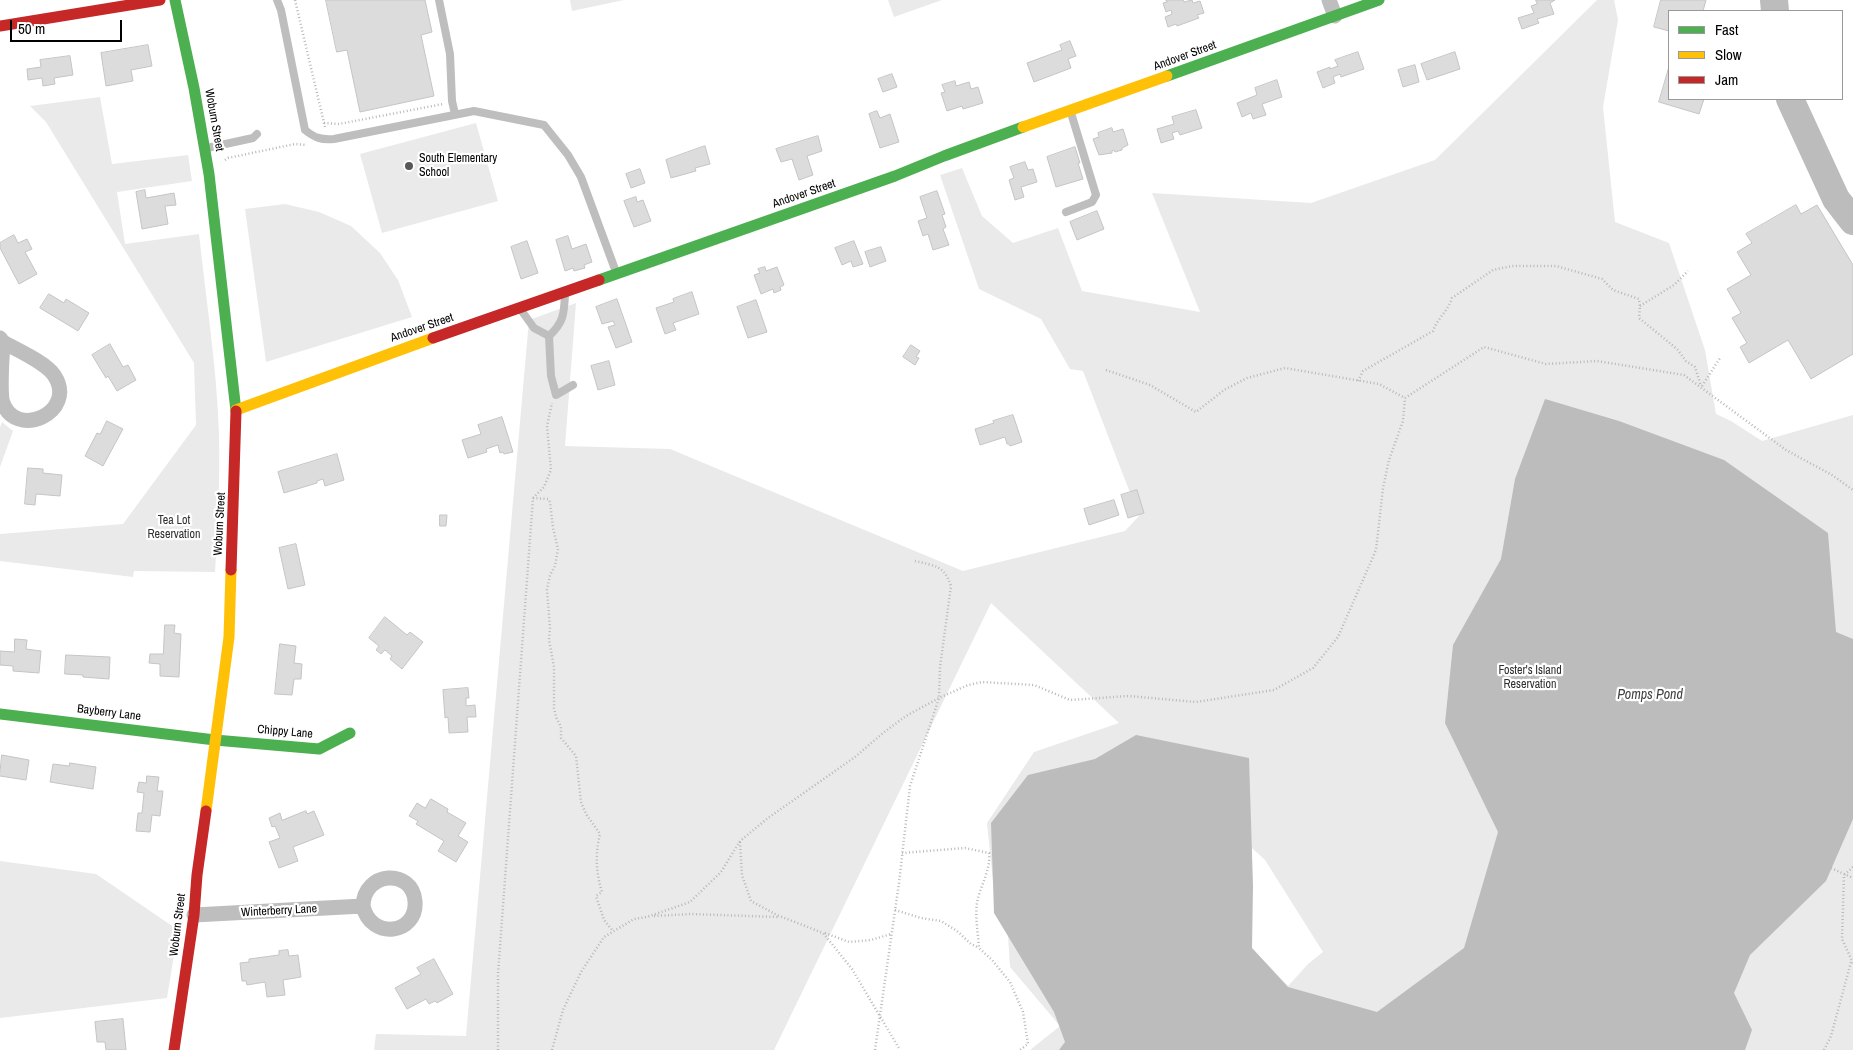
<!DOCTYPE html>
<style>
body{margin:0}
#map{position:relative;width:1853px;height:1050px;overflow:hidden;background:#fff;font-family:"Archivo Narrow",sans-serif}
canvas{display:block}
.legend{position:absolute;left:1668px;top:10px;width:175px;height:90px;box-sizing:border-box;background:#fff;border:1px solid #999;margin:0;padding:6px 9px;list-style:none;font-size:15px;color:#000}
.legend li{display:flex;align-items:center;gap:10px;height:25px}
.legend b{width:25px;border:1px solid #999}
.scale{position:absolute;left:10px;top:20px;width:112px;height:22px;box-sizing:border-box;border:2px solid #000;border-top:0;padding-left:6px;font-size:15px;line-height:18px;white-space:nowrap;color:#000;-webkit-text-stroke:4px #fff;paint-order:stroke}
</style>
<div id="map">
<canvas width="1853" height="1050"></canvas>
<ul class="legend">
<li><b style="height:6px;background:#4caf50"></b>Fast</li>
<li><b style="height:6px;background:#ffc107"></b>Slow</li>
<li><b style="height:6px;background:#c62828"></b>Jam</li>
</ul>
<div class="scale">50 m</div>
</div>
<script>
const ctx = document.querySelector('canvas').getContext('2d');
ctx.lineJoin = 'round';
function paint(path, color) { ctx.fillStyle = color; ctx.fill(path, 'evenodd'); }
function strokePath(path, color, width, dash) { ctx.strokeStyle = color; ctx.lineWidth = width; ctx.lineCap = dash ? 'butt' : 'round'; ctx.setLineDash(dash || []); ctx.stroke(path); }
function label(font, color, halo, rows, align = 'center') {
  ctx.font = font + ' "Archivo Narrow",sans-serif'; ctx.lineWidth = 4.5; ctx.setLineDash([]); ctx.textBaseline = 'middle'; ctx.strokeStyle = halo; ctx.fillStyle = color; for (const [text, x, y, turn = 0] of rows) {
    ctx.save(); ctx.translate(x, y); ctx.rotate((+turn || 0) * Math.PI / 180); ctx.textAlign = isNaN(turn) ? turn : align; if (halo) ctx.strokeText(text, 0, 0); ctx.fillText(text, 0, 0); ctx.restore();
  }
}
paint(new Path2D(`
 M570,0H624L572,11Z
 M888,0H942L894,17Z
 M1597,0H1614L1618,20L1603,107L1615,222L1669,243L1705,350L1716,414L1731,421L1762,441L1853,415V1050H1030L1060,1026L1010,967L1008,935L993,881L987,823L1034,752L1119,723L991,603L774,1050H374L376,1034L466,1036L529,320L576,303L565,446L670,449L963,571L1125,531L1139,516L1083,371L1070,369L1041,319L979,289L940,175L962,168L982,216L1013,243L1058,228L1082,291L1200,312L1152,193L1311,203L1435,160ZM1252,848L1265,860L1323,952L1308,964L1288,986L1252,948Z
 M100,97L112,164L188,155L192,181L117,192L125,244L199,234C206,300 217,368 219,435C220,481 218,526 215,572L134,571L133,577L0,561V534L123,524L196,425L194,363L46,122L30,106Z
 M476,123L498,201L382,233L360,154Z
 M285,204L319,212L351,226L380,253L398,280L412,317L266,362L245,209Z
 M2,422L13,431L0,467V427Z
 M0,861L96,874L178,930L167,998L0,1018Z`), '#eaeaea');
paint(new Path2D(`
 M1545,399L1619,421L1724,460L1828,533L1836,632L1853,639V819L1826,881L1750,955L1734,993L1752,1030L1745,1050H1059L1065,1042L1054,1012L994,913L991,823L1028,775L1095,759L1136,735L1249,758L1253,886L1252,948L1288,987L1377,1012L1464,948L1498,832L1445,723L1453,645L1501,559L1515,479Z`), '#bcbcbc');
strokePath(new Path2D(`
 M1774,0L1775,11
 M1790,99L1836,199L1853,221`), '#bcbcbc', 28);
const building = new Path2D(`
 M326,0H425L432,32L421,35L434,96L360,112L347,50L337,52Z
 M1166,0H1183L1184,2L1192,0L1193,3L1200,1L1204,13L1197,15L1199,18L1177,26L1176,24L1168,27L1165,17L1172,14L1171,10L1166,12L1163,3L1167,2Z
 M1536,0H1555L1550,3L1554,14L1537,19L1539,23L1522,29L1518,18L1534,13L1531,6L1537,4Z
 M1661,0H1706L1703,11H1669V31L1654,27Z
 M1070,41L1076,56L1068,59L1071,68L1034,82L1027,63L1062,50L1060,45Z
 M148,45L152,66L131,70L133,81L106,86L101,53Z
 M1358,52L1364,69L1341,77L1340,74L1333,77L1335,83L1323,88L1317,72L1330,67V69L1338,66L1335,60Z
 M1455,52L1460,69L1427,80L1421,64Z
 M70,56L73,75L54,78L55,84L43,86L42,78L28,80L27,69L41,67L40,60Z
 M1415,65L1419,82L1403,87L1398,70Z
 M1669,67V99H1704L1699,114L1659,102Z
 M892,74L897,87L883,92L878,79Z
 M1277,80L1282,97L1262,104L1266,115L1253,119L1251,113L1242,117L1237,103L1257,95L1255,88Z
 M955,81L956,86L969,82L971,89L978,87L983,103L963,109L962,106L947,111L941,93L945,92L942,85Z
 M1196,110L1202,128L1180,135L1178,131L1172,133L1174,139L1161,143L1157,129L1174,124L1172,117Z
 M877,111L880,118L890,114L899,142L880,148L869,114Z
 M1112,128L1113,132L1123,129L1128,145L1122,148V150L1115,152L1114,150L1112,151V153L1099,155L1093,139L1099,137L1098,133Z
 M818,136L822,151L807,156L813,175L799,180L792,159L781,162L776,149Z
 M705,146L710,164L695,168L696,171L671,178L666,160Z
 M1075,147L1080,163H1078L1083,179L1056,187L1047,157Z
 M1025,162L1028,170L1033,169L1037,182L1021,187L1024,197L1015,200L1009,180L1014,178L1010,167Z
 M640,169L645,183L631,188L626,174Z
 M145,190L146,198L174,193L176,205L165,206L168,224L142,229L136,192Z
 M937,191L945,214L942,215L946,227L943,229L949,245L933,250L928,234L923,236L918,221L927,218L920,197Z
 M636,197L637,202L643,200L651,221L634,227L624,201Z
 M1796,205L1801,214L1817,205L1853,265V354L1811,379L1788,340L1749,363L1740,347L1747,343L1732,318L1741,313L1727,289L1751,275L1737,252L1752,243L1746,234Z
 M1097,211L1104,229L1077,240L1070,222Z
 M14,235L18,243L27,239L32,249L25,252L37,274L19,284L0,248V243Z
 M568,236L572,249L586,244L592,262L584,265L585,268L574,271L573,268L565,271L556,240Z
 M527,241L538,273L521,279L511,247Z
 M854,241L863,264L853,267L851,261L842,265L835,248Z
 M881,247L886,261L870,267L865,252Z
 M765,267L766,271L777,267L784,285L780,287L781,290L774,293L773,289L761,294L754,275L760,273L758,269Z
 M692,292L699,314L673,323L676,330L665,334L656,308L674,302L673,299Z
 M49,294L64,303L66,299L89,313L78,331L40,308Z
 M617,299L632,342L616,348L608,327L615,325L613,321L602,324L596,307Z
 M756,300L767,332L748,338L737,307Z
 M110,344L123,367L128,365L136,380L117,391L108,376L106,378L92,355Z
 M911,345L920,351L916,357L919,358L915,365L903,357Z
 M609,361L615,385L598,390L591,366Z
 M1013,415L1022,442L1010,446L1009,444H1007L1005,437L980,445L975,429L994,423L993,421Z
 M502,417L513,452L504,454L503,452L500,453L498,445L486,449L487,452L468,458L462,440L481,434L478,425Z
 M107,421L123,429L103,466L85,456L97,433L100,434Z
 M337,454L344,480L325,486L323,479L317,481V483L284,493L278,472Z
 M28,468L43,469V473L62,475L60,496L36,494L35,505L25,504Z
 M1137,490L1144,513L1128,518L1121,495Z
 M1114,500L1119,515L1089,525L1084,509Z
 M440,515H447L446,526H440Z
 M296,544L305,585L288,589L279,548Z
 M385,617L407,635L410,632L423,642L402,669L390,659L392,656L385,650L381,654L376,650L379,646L369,638Z
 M165,625H175L174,633L181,634L179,677L160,676V664L149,663L150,654H163Z
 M15,639L27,640L26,649L41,651L39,673L13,671V666L0,665V651L14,652Z
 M280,644L296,646L294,663L302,664L301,679H294L292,695L275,694Z
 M66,655L110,657L109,679L83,677V675L65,674Z
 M468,688L469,698H466V706L475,705L476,717H467L468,732L449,733L448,717L445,718L443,690Z
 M2,755L29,760L26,780L0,776Z
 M70,763L96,767L93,789L50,782L53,764L69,766Z
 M147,776L159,777L157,791H163L160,816L152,815L150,832L136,831L138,813H142L144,793L137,792L139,782L146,783Z
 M431,799L448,809L447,812L466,823L458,836L468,842L456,862L438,851L444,841L416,824L418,821L409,816L417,803L425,808Z
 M306,811L307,814L314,811L324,835L293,847L298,861L279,868L269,842L280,838L275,826L272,827L269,818L280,813L282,820Z
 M288,950L289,956L298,955L301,977L283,980L285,995L267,997L265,982L247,985L246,981H242L240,963L249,962V959L279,955V951Z
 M434,959L453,994L437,1003L435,1001L429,1004L426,999L407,1009L395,988L421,974L417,968Z
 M123,1019L126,1050H106L105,1042H97L95,1022Z`);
paint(building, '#dcdcdc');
strokePath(building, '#c5c5c5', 1);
strokePath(new Path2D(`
 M295,0L325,127
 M324,123L339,124L443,104
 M225,160L228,158L295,144L307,145
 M1640,306L1674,285L1688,271
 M1106,370L1150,385L1196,412L1224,390L1247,378L1285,368L1379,384L1405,398
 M1358,381L1363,371L1433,331C1437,319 1448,311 1452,298L1493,270L1512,266H1556L1602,279L1613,290L1639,299L1640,306L1639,318L1677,349L1686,361L1695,367L1701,386
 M1702,386L1720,358
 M1405,398L1484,347L1546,364L1597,361L1684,375L1786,450L1832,475L1853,490
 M533,498L548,499L550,502L553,528L558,549L555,566L550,575L547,590L550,628L549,640L554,667V708L556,717L561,727V738L576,756L581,802L586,814L600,834C595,854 596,873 602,892L596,896L604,920L613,931
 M533,498L544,487L551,470L547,426L552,403
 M740,842L742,875L751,901L777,915L823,933L852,969L900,1050
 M902,853L965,848L989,853C991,870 980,886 977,903C975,917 978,933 979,948L992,960L1010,982L1023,1012L1028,1044L1020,1050
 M1853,867L1844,875L1842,939L1853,963
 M1831,868L1853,878
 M895,910L921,918L941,921L957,931L971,944L979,948
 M654,916L691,914L778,917
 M825,933L849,942L871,940L891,934
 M498,1050V974L533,498
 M552,1050L563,1010L581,972L604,937L634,919L647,917L690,902L721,872L740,841L768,818L855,757L883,733L906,716L939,698L968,685L982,682L1034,685L1070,700L1129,696L1196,702L1274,690L1313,668L1338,637L1376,550L1383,488L1389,460L1403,421L1405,398
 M875,1050L899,883L910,786L939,698L940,667L951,586C944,565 935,566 915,561
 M1824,1050L1831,1036L1851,962`), '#b8b8b8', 2.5, [1, 2.5]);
strokePath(new Path2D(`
 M277,0L281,10L305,130C315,138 321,140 334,139L474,111L544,125L568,155L581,177L616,272
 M439,0L450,54L452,101L455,114
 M207,148L253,138L257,134
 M1066,212L1092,202L1096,195L1071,113
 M521,310L534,328L549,336C564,322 564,314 565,294
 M549,336L551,376L556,395L573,385`), '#bebebe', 8);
strokePath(new Path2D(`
 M1329,0L1335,16
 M0,338L3,342C17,350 45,362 54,375C79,412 14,442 2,400C0,384 2,358 3,342
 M194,915L363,906C371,941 418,934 415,901C412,868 364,871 363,906`), '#bebebe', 15);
strokePath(new Path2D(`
 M175,0L194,88L209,174L236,411
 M1167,76L1379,0
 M599,280L895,176L944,156L1023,127
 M0,714L215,740L319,749L350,733`), '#4caf50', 11);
strokePath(new Path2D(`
 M1023,127L1167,76
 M236,410L433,338
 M206,811L229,637L231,570`), '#ffc107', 11);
strokePath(new Path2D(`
 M0,26L160,0
 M433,338L599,280
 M231,570L236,411
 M174,1050L194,915L197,875L206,811`), '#c62828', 11);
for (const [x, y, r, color] of [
 [409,166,5,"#595959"]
]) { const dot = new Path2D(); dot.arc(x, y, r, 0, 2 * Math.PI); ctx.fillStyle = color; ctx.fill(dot); strokePath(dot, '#fff', 2); }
label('12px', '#000', '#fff', [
 ["Andover Street",1185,56,-20],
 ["Woburn Street",214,120,80],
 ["Andover Street",804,194,-19],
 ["Andover Street",422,328,-19],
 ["Woburn Street",220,524,-87],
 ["Bayberry Lane",109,713,7],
 ["Chippy Lane",285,732,5],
 ["Winterberry Lane",279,911,-3],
 ["Woburn Street",178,925,-83]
]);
label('12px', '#000', '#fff', [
 ["South Elementary",419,159],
 ["School",419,173]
], 'left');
label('12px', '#2f2f2f', '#fff', [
 ["Tea Lot",174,521],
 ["Reservation",174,535],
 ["Foster's Island",1530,671],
 ["Reservation",1530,685]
]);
label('italic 14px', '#404040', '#fff', [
 ["Pomps Pond",1650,695]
]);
</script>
